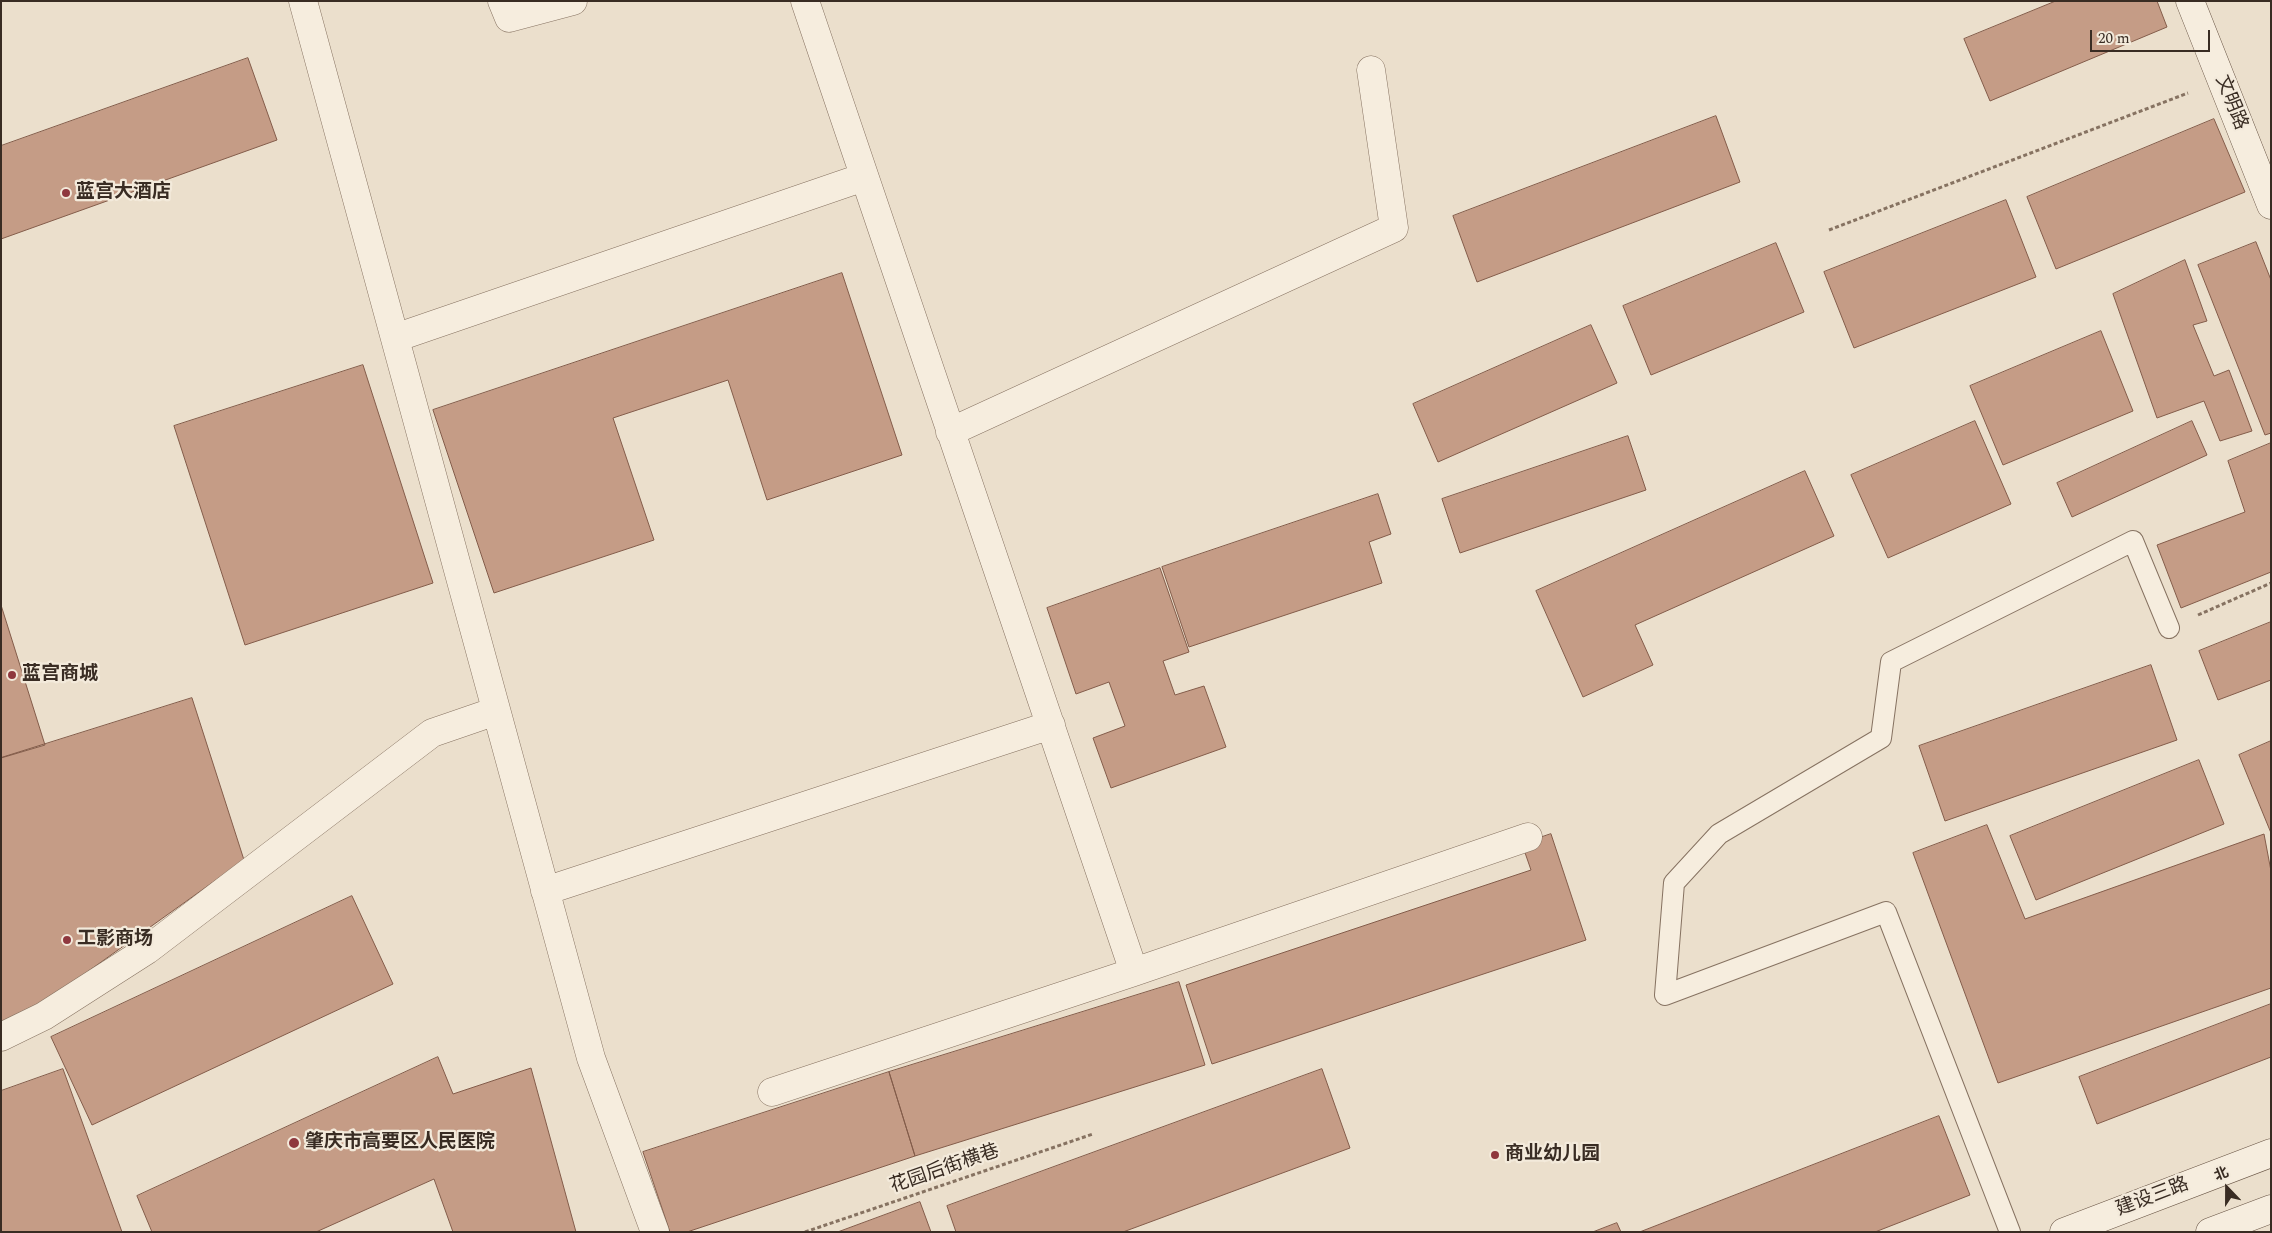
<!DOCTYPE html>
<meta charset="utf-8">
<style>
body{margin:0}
#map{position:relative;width:2272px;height:1233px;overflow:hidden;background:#ebdfcc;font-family:Spectral,"Noto Sans SC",serif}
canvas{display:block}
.frame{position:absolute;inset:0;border:2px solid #392c23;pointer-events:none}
.north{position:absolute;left:2202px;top:1163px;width:50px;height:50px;-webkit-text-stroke:4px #f3eadb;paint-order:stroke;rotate:338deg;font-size:14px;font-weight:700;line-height:20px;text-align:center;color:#392c23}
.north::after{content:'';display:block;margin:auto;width:18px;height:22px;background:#392c23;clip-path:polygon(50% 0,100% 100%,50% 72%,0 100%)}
.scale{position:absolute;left:2090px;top:30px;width:120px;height:22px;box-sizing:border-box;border:2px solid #392c23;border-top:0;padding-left:6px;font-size:15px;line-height:18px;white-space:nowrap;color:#392c23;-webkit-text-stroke:4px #f3eadb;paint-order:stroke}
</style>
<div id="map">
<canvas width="2272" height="1233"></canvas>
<div class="frame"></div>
<div class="north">北</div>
<div class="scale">20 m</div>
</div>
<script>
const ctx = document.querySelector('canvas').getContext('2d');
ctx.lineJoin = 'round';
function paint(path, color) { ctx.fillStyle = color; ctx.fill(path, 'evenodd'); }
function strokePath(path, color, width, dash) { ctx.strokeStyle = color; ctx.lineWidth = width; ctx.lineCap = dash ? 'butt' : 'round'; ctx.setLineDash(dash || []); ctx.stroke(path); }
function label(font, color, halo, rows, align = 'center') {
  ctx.font = font + ' Spectral,"Noto Sans SC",serif'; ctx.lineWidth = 4.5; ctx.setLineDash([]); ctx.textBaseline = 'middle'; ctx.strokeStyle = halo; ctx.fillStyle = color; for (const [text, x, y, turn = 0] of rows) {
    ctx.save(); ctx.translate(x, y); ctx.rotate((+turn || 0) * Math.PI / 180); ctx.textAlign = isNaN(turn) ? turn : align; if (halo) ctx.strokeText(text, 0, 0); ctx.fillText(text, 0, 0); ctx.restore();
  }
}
const building = new Path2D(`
 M2056,1H2157L2167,27L1990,101L1964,39Z
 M248,58L277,140L1,239V146Z
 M1716,116L1740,182L1477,282L1453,216Z
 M2214,119L2245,192L2056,269L2027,197Z
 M2006,200L2036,277L1854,348L1824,272Z
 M2256,242L2271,280V433L2265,435L2198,265Z
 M1776,243L1804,312L1651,375L1623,306Z
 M2185,260L2207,321L2193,325L2214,376L2229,370L2252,431L2220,441L2204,401L2157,418L2113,294Z
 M842,273L902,455L767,500L728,380L613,418L654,540L494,593L433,410Z
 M1591,325L1617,383L1438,462L1413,404Z
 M2101,331L2133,411L2003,465L1970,386Z
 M363,365L433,583L245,645L174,426Z
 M1975,421L2011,504L1888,558L1851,475Z
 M2192,421L2207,455L2072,517L2057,483Z
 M1628,436L1646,490L1460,553L1442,499Z
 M2271,443V572L2181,608L2157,545L2245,512L2228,461Z
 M1805,471L1834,536L1635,625L1653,665L1583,697L1536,591Z
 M1378,494L1391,534L1369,542L1382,583L1189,647L1162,567Z
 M1160,568L1189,652L1163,661L1175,695L1204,686L1226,747L1111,788L1093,738L1125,726L1109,682L1076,694L1047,608Z
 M1,605L45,745L1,758Z
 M2271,622V680L2218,700L2199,651Z
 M2151,665L2177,740L1945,821L1919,746Z
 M192,698L244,860L20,1020L1,1026V758Z
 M2271,741V833L2239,755Z
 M2199,760L2224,824L2036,900L2010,836Z
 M1987,825L2025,919L2264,834L2271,871V988L1998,1083L1913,853Z
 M1551,834L1586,940L1212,1064L1186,985L1531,870L1522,844Z
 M352,896L393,984L92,1125L51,1037Z
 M1179,982L1205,1065L915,1156L889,1072Z
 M2271,1004V1057L2097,1124L2079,1077Z
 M438,1057L453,1094L531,1068L576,1232H453L434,1179L316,1232H152L137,1196Z
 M63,1069L122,1232H1V1091Z
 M1322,1069L1350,1148L1123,1232H956L947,1206Z
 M889,1072L915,1156L687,1232H670L643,1152Z
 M1939,1116L1970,1195L1875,1232H1640Z
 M920,1202L931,1232H838Z
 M1617,1223L1621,1232H1593Z`);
paint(building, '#c59c86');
strokePath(building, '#835c4a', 1);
const lane = new Path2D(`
 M2010,1232L1886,912L1665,995L1674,883L1719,834L1881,738L1891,662L2133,541L2169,628`);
const street = new Path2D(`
 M303,1L591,1058L655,1232
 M502,1L509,18L573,1
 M805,1L1134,972
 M395,338L864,177
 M950,432L1394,228L1371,70
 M545,891L1051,725
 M1,1037L44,1016L147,950L432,733L496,711
 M772,1092L1134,972L1528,837`);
const secondary = new Path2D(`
 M2190,1L2271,205
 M2064,1232L2271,1153
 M2210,1232L2271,1209`);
strokePath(lane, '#867261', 22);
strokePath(street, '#867261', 29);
strokePath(secondary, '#685444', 29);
strokePath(new Path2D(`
 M1829,230L2188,93
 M2198,615L2271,583
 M805,1232L1093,1134`), '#867261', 3, [4, 2.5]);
strokePath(lane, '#f6edde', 20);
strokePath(street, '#f6edde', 28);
strokePath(secondary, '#f6edde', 28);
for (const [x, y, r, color] of [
 [66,193,5,"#8f383e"],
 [12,675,5,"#8f383e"],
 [67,940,5,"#8f383e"],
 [294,1143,6,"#8f383e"],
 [1495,1155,5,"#8f383e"]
]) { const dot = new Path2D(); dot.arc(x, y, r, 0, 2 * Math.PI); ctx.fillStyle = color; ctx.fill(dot); strokePath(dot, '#f3eadb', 2); }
label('19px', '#392c23', '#f3eadb', [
 ["文明路",2230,103,68],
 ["花园后街横巷",945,1170,-19],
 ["建设三路",2153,1198,-21]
]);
label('bold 19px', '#392c23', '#f3eadb', [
 ["蓝宫大酒店",76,193],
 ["蓝宫商城",22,675],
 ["工影商场",77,940],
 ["肇庆市高要区人民医院",305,1143],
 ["商业幼儿园",1505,1155]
], 'left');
</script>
